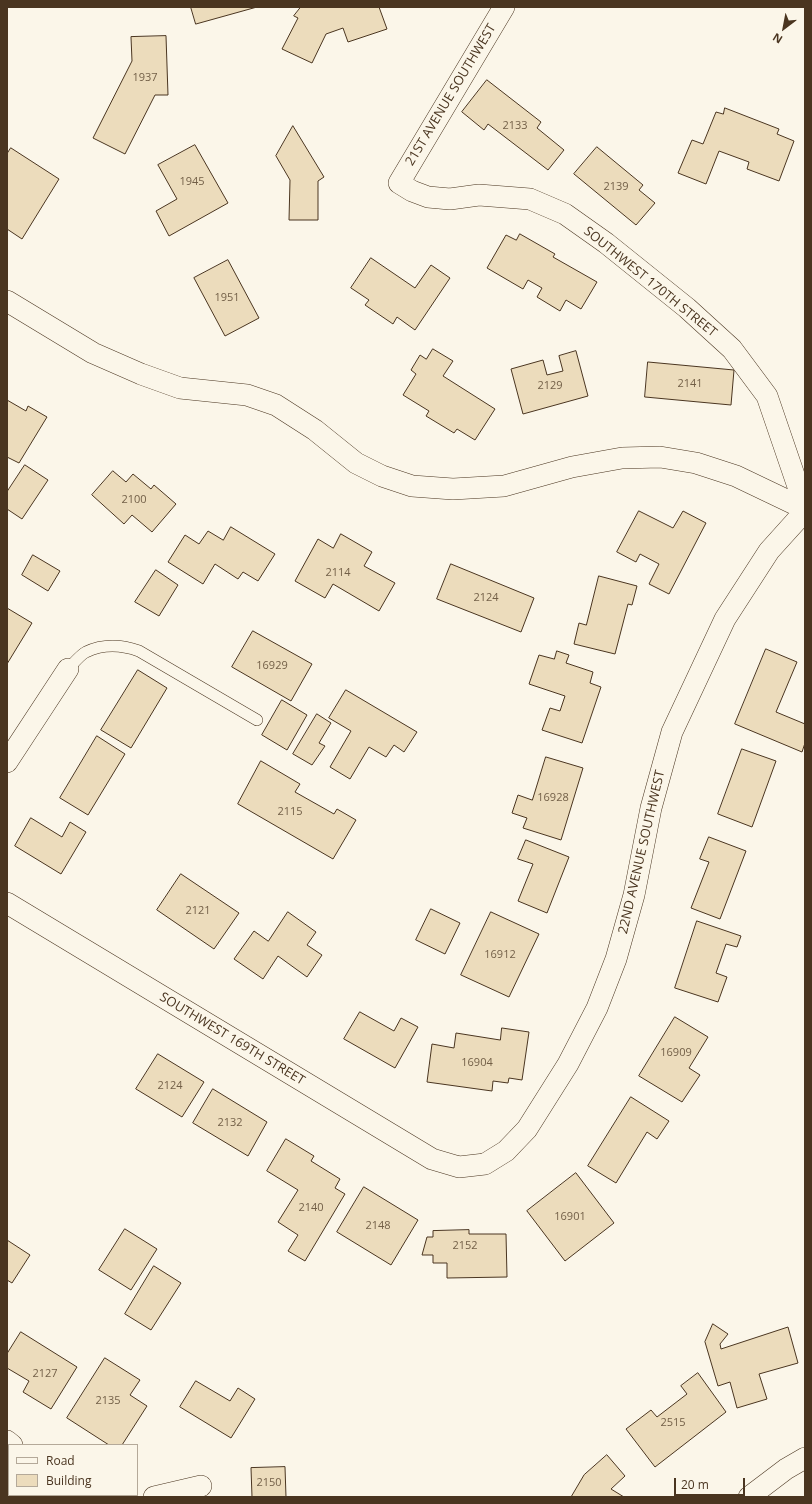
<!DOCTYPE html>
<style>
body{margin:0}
#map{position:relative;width:812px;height:1504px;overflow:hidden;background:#fbf6e9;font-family:"Open Sans",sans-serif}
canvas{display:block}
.frame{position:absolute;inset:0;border:8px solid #4a3520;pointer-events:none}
.legend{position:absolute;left:8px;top:1444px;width:130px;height:52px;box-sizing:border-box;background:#fbf6e9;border:1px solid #b4a999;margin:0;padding:5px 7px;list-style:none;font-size:12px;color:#4a3520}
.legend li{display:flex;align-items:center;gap:8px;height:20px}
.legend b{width:20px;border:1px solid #b4a999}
.north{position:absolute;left:764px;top:8px;width:40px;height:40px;-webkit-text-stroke:3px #fbf6e9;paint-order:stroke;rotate:212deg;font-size:11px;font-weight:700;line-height:16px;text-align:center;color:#4a3520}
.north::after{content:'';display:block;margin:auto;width:14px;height:18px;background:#4a3520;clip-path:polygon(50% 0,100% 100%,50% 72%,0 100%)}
.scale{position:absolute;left:674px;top:1478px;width:71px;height:18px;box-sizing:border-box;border:2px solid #4a3520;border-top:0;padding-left:5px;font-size:12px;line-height:14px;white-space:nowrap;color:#4a3520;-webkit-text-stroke:3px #fbf6e9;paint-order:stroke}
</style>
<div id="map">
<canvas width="812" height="1504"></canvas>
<div class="frame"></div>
<ul class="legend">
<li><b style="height:5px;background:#fbf6e9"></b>Road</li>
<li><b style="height:11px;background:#ecdcbc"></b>Building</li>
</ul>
<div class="north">N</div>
<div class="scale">20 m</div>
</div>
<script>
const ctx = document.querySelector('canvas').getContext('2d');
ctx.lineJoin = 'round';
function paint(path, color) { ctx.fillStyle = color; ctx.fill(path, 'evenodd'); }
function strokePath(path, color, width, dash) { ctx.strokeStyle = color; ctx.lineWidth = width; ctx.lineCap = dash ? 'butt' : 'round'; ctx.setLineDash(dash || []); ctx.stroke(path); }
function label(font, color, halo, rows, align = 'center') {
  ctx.font = font + ' "Open Sans",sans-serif'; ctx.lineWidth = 3; ctx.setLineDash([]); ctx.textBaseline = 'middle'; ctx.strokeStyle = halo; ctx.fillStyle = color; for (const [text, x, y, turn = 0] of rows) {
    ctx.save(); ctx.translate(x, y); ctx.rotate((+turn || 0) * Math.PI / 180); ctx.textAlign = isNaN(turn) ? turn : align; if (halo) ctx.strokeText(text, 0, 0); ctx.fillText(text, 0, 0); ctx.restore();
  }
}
const building = new Path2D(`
 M191,7H257L196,24Z
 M301,7H379L387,29L348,42L343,28L326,34L312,63L282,49L298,18L294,16Z
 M166,36L168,95H155L125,154L93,138L132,61L131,37Z
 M487,80L541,122L537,128L564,150L548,170L488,124L484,130L462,112Z
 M725,108L779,129L777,134L794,141L779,181L747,169L749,162L719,151L706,184L678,173L692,140L703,144L716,112L723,114Z
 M293,126L324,177L318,181V220H289L290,180L276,156Z
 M195,145L228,203L169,236L156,211L177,199L158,165Z
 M597,147L643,185L639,190L655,203L636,225L574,174Z
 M11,148L59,179L22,239L7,229V154Z
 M520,234L555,254L553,257L597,282L581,309L566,300L560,311L537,297L542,288L528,280L523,289L487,268L506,235L516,240Z
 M371,258L415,288L431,265L450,278L415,330L397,317L393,324L365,305L369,300L351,288Z
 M228,260L259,318L225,336L194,278Z
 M433,349L453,361L443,376L495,409L475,440L457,429L454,433L426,416L429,411L403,395L416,374L411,370L420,355L426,359Z
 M576,351L588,396L523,414L511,369L543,360L547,375L563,371L559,356Z
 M648,362L734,370L731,405L645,397Z
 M7,400L26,411L28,406L47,417L19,463L7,457Z
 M25,465L48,480L22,519L7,509V492Z
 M113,471L126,482L133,474L151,489L154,485L176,504L152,532L132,515L124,524L92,495Z
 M639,511L673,528L683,511L706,523L669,594L649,584L659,564L640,554L636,562L617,552Z
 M231,527L275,554L258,581L243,572L238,579L215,564L203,584L168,562L185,535L199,544L208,531L223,540Z
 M341,534L372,552L364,566L395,583L379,611L333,584L325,598L295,581L318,539L333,548Z
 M33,555L60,571L48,591L22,575Z
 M451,564L534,598L521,632L437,599Z
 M156,570L178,585L159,616L135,602Z
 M599,576L637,586L632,605L628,604L615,654L574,644L579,623L586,625Z
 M7,608L32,623L7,664Z
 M253,631L312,664L291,701L232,667Z
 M766,649L797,662L776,712L805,724V743L802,752L735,724Z
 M557,651L569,655L566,663L593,672L590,683L601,687L582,743L542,730L550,708L560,711L565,696L529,684L539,655L554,659Z
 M138,670L167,688L131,748L101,730Z
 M346,690L417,732L404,752L394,745L386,757L369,747L350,779L330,767L351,731L329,718Z
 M282,700L307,715L287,750L262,735Z
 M317,714L331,723L319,743L325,746L312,765L293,754Z
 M97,736L125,754L88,815L60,798Z
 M742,749L776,761L752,827L718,814Z
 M546,757L583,768L561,840L523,828L527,818L512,813L518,795L532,800Z
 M261,761L300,784L295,792L334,814L337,809L356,820L333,859L238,804Z
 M31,818L62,837L70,822L86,832L61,874L15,846Z
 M709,837L746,851L720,919L691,908L709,862L700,859Z
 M526,840L569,857L547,913L518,901L533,864L518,859Z
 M181,874L239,913L214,949L157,910Z
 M431,909L460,923L445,954L416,940Z
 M288,912L316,932L307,945L322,955L307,977L278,956L263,979L234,959L254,931L268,941Z
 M491,912L539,934L509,997L461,975Z
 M697,921L741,936L737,947L726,944L716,973L727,977L718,1002L675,988Z
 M360,1012L394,1031L401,1018L418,1027L395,1068L344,1039Z
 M675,1017L708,1037L689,1068L700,1075L682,1102L639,1076Z
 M502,1028L529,1032L522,1080L509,1078L508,1083L493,1081L492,1091L427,1082L432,1044L454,1048L456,1033L500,1040Z
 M158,1054L204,1082L182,1117L136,1089Z
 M213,1089L267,1122L248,1156L193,1123Z
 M631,1097L669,1121L657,1139L647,1132L616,1183L588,1166Z
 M286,1139L314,1156L311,1161L340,1179L335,1188L345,1194L305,1261L288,1251L298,1235L278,1222L298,1190L267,1171Z
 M576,1173L614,1223L565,1261L527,1211Z
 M364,1187L418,1220L391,1265L337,1232Z
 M125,1229L157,1249L131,1290L99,1270Z
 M469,1230V1234H506L507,1277L447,1278V1263H433V1255H422L427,1237H433V1231Z
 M7,1240L30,1255L12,1283L7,1280Z
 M154,1266L181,1283L151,1330L125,1314Z
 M713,1324L728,1334L720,1344L721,1349L788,1327L798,1363L759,1374L767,1399L737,1408L730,1382L718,1386L705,1342Z
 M21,1332L77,1367L51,1409L23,1392L29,1381L7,1368V1354Z
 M105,1358L140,1380L130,1395L147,1406L122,1445H109L67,1418Z
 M698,1373L726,1412L655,1467L626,1429L651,1410L657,1417L687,1394L681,1386Z
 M196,1381L230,1401L238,1388L255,1399L231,1438L180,1407Z
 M607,1455L625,1476L611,1489L624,1497H571L584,1475Z
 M285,1467L286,1497H252L251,1468Z`);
paint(building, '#ecdcbc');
strokePath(building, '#4a3520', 1);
const service = new Path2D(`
 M68,669C73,664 80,655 86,652C103,644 122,645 139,651L257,720`);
const minor = new Path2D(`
 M504,7L399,183L412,191L428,197L450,199L479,195L530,199L565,214L606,243L687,308L732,349L767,396L805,507
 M7,301L93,353L141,374L180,388L247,395L276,405L315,430L356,463L382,476L412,486L453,489L504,486L572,467L622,458L660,457L696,463L736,476L805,509
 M7,762L68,669
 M7,903L432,1159L459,1167L485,1164L506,1151L527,1129L568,1064L597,1008L616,959L634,895L651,808L672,732L725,619L769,551L805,511
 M7,1441L12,1445
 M104,1495L111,1497
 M154,1497L201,1486
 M749,1497L786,1469L805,1458`);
strokePath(service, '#4a3520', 12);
strokePath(minor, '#4a3520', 22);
strokePath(service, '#fbf6e9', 11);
strokePath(minor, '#fbf6e9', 21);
label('11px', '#725f47', null, [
 ["1937",145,78],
 ["2133",515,126],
 ["1945",192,182],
 ["2139",616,187],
 ["1951",227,298],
 ["2141",690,384],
 ["2129",550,386],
 ["2100",134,500],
 ["2114",338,573],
 ["2124",486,598],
 ["16929",272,666],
 ["16928",553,798],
 ["2115",290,812],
 ["2121",198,911],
 ["16912",500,955],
 ["16909",676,1053],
 ["16904",477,1063],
 ["2124",170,1086],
 ["2132",230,1123],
 ["2140",311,1208],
 ["16901",570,1217],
 ["2148",378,1226],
 ["2152",465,1246],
 ["2127",45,1374],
 ["2135",108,1401],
 ["2515",673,1423],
 ["2150",269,1483]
]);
label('13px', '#4a3520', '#fbf6e9', [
 ["21ST AVENUE SOUTHWEST",451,95,-59],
 ["SOUTHWEST 170TH STREET",650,282,39],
 ["22ND AVENUE SOUTHWEST",642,852,-77],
 ["SOUTHWEST 169TH STREET",232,1039,31]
]);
</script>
